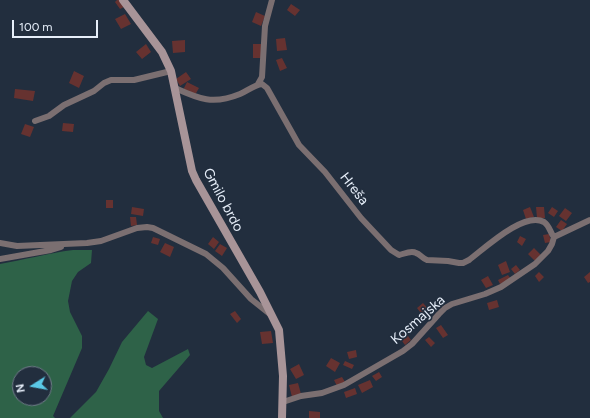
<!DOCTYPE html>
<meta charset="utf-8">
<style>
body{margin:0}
#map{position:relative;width:590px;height:418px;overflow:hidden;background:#222e3e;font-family:Figtree,sans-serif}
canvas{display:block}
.north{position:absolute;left:12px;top:366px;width:40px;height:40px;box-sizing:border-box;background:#222e3e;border:1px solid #707b89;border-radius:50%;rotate:259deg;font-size:11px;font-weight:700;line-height:16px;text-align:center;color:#e6eef9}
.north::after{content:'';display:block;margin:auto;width:14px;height:18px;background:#5ac8e6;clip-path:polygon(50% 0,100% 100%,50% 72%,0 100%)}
.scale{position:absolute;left:12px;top:20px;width:86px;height:18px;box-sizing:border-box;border:2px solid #e6eef9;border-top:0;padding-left:5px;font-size:12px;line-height:14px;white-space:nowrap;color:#e6eef9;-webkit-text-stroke:3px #222e3e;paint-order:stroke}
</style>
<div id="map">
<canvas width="590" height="418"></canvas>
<div class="north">N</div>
<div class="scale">100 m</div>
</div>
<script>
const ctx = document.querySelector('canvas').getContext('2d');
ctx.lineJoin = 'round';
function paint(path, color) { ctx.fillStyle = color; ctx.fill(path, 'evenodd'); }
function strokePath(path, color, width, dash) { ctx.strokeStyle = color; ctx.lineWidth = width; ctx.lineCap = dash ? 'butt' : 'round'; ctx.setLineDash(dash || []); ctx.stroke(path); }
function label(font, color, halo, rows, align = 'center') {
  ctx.font = font + ' Figtree,sans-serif'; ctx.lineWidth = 3.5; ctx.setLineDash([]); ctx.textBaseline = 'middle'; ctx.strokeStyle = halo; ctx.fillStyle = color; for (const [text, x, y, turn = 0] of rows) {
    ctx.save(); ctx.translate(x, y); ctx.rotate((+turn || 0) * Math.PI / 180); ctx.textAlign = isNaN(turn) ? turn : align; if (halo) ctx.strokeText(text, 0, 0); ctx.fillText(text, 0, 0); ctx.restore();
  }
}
paint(new Path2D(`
 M73,250H92L91,263L78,272L72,281L68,301L70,312L82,336V348L53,416L55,418H0V264C24,260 48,253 73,250ZM20,374H44V398H20Z
 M148,311L158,319L144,357L146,365L152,368L188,349L190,355L159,391V411L163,418H70L96,392L109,369L122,342Z`), '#2e6248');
paint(new Path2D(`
 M117,0H119L124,7L120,9L115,2Z
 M291,4L300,10L295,16L287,10Z
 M256,12L265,16L261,26L252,22Z
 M125,14L131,24L121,29L115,19Z
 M285,38L287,50L277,51L276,39Z
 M185,40V52L173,53L172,41Z
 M146,44L151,52L142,59L136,52Z
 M253,44H262L261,58H253Z
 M282,58L287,68L280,71L276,60Z
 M74,71L84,76L79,88L69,83Z
 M186,72L191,79L180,86L176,79Z
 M187,82L199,88L195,95L183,90Z
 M15,89L35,91L33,101L14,98Z
 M63,123L74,124L73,132L62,131Z
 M25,124L34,127L30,137L21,134Z
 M106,200H113V208H106Z
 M132,207L144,209L143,216L131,214Z
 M530,207L534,217L526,219L523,210Z
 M536,207H544L545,218H537Z
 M552,207L558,211L554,217L548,213Z
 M565,208L572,213L566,221L559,216Z
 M130,217H136L137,225L131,226Z
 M561,220L567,224L562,231L556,227Z
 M549,234L551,242L545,243L543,235Z
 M520,236L526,239L522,246L517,242Z
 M153,237L160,239L158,245L151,243Z
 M213,237L219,242L214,249L208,244Z
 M165,243L174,247L170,257L160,252Z
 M220,244L227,248L222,256L215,251Z
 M534,248L541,255L535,261L528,254Z
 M506,261L510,272L502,275L498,265Z
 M516,265L520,270L515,274L511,269Z
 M539,272L544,277L539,282L535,276Z
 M590,272V282L588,283L584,277Z
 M508,275L511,279L500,284L498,280Z
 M488,276L493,285L486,288L481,280Z
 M497,300L499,307L489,310L487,303Z
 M423,303L431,312L424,317L417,308Z
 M235,311L241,319L237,323L230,314Z
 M441,325L448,335L443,338L436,328Z
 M271,331L273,343L262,344L260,332Z
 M405,332L411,340L405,345L399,337Z
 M429,337L435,343L431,347L425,340Z
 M356,350L357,357L349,359L347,352Z
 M331,358L340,363L335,372L326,366Z
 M345,361L354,365L352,369L343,365Z
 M299,364L304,375L296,379L290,369Z
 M379,372L382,377L376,381L372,376Z
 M342,377L345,382L337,386L334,380Z
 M370,380L373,387L362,393L358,385Z
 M298,383L301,394L292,397L289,385Z
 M355,388L357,394L346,398L344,392Z
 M309,411L320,412V418H309Z`), '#663230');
strokePath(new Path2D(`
 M258,84L262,77L265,26L272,0
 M175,88C199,99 213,105 240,94C247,91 254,85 262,84L267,88L299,145L325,172L361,218L391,250L399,255C404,254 411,250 416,253C420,254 422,258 427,260L448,261L459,263H463L469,260C485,248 524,211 544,222C550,226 550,233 554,237
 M35,121L49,116L64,105L94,91L104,83L111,80H134L171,71
 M554,237L590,220
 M0,243L17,246L87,243L101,241L137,228L147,227L153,228L206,254L223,268L251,299L271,315
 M0,259L51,250L61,247
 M283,402L301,396L322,393L344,385L403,351L412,344L439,314L445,308L452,304L485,294L501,287L535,264L548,251L552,244L554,237`), '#7b6f71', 6);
strokePath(new Path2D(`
 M123,0L162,52L171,71L192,171L196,180L260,292L279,330L283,376L282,418`), '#a89498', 8);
label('14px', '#e6eef9', '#222e3e', [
 ["Hreša",354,189,52],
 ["Gmilo brdo",223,200,62],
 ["Kosmajska",418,320,-41]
]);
</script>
